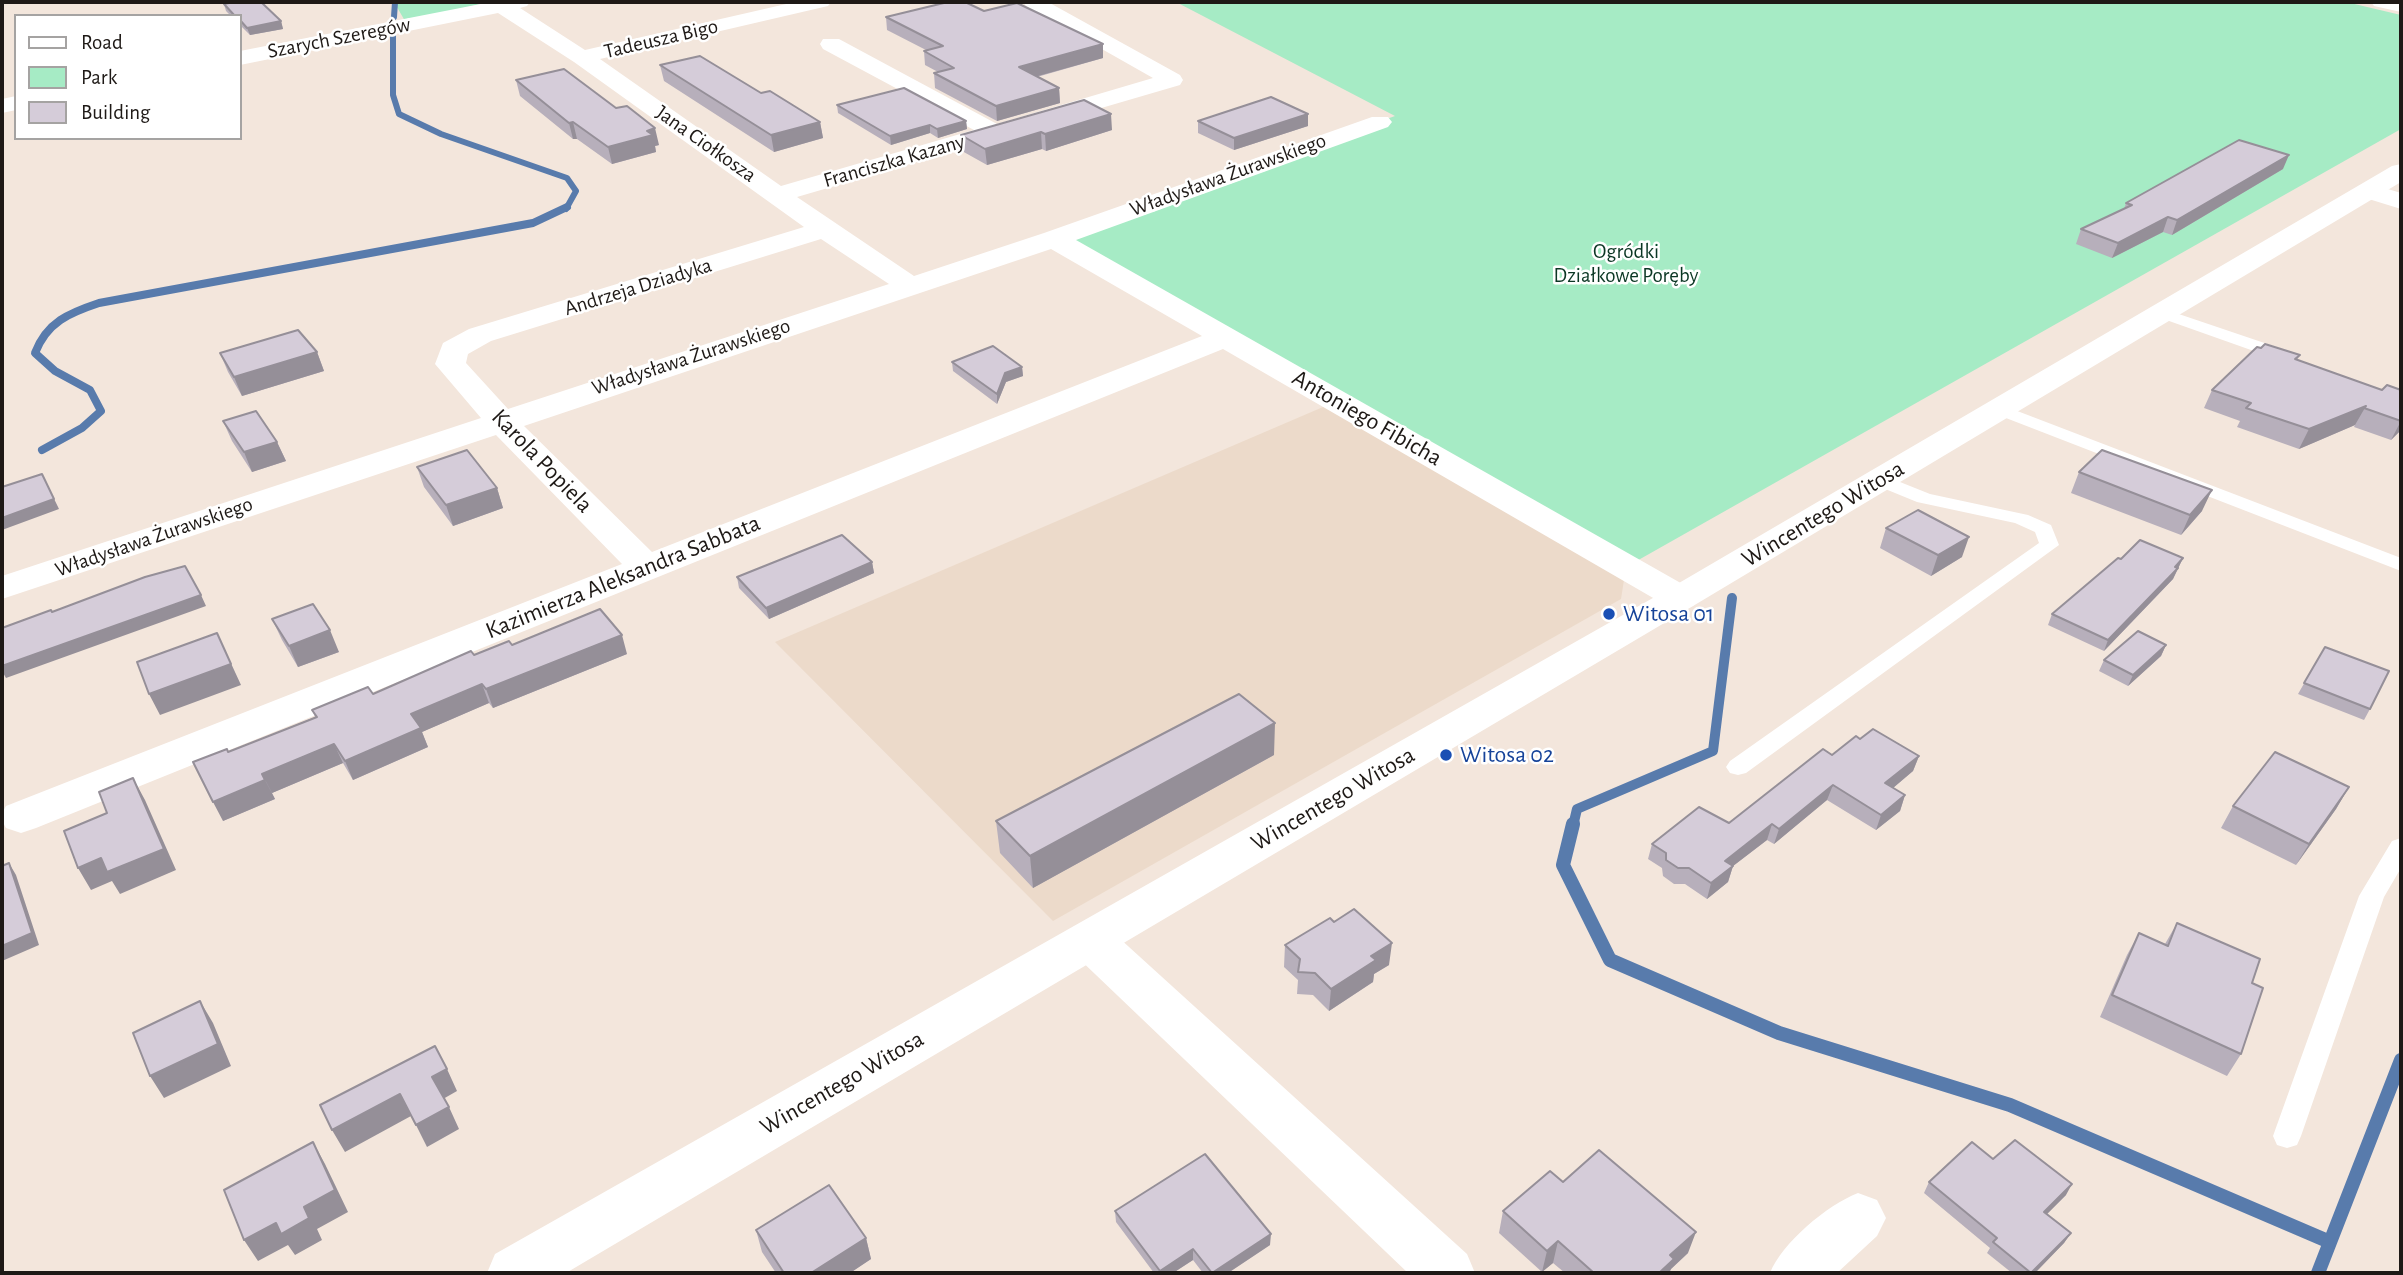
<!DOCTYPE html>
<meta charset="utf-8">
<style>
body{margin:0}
#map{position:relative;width:2403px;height:1275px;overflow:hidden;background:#f3e6dc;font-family:"Alegreya Sans",sans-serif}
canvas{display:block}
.frame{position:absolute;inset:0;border:4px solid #1e1916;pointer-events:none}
.legend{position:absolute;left:14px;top:14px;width:228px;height:126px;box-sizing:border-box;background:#fff;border:2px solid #a5a3a2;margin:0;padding:9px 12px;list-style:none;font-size:21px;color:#1e1916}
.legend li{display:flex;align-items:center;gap:14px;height:35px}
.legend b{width:35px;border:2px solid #a5a3a2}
</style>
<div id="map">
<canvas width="2403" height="1275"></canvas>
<div class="frame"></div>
<ul class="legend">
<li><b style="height:9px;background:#fff"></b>Road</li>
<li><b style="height:19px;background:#a6ebc5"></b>Park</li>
<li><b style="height:19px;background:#d5ccd9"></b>Building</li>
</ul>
</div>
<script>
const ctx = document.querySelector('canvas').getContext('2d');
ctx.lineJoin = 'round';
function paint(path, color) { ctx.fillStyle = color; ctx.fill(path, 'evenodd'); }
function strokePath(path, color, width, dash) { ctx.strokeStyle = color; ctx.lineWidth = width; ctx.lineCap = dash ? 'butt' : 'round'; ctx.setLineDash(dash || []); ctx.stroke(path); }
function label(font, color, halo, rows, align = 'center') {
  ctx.font = font + ' "Alegreya Sans",sans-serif'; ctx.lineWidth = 5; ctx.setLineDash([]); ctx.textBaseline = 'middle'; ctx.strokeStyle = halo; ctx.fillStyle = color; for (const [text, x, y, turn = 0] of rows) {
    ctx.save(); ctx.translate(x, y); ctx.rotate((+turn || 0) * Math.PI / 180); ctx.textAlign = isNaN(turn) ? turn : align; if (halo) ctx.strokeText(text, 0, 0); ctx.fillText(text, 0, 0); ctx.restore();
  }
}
paint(new Path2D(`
 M1337,401L1626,567L1621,599L1053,921L775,642Z`), '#ecdaca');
paint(new Path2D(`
 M394,2H490L405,21Z
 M1176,2H2346L2401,15V129L1626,567L1054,239L1395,116Z`), '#a6ebc5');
strokePath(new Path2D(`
 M394,17L395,2
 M393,35V95L399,114L441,134L567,178L576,191L566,209`), '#587bac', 6);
strokePath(new Path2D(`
 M42,450L82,428L101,411L90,390L55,371L35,353C47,322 69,313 99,303L533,223L567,207`), '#587bac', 8);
strokePath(new Path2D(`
 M1573,826L1577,809L1713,751L1732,598`), '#587bac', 10);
strokePath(new Path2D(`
 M1573,824L1563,865L1610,960L1779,1033L2010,1105L2330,1242
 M2318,1273L2401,1060`), '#587bac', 14);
paint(new Path2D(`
 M2161,308L2294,353L2296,357L2294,361H2282L2155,316L2153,313L2155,310Z
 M1999,404L2401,558V571L1993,413L1990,409L1993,405Z
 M1880,474L1930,494L2028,515L2051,525L2059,545L1746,773L1738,775L1730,773L1726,767L1730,761L2039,543L2035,532L2015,523L1917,502L1873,484L1871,480Z
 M2401,838V868L2384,897L2301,1136L2297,1145L2287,1148L2277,1145L2273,1136L2359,896L2392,841Z`), '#fff');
paint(new Path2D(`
 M491,2H530L527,6L520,8L585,50L795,2H831L828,6L600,59L781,186L974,130L823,49L820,44L823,39H839L997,124L1153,78L1026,6L1023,2H1048L1180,75L1183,80L1180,85L797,197L914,276L1044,233L1372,117H1388L1392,122L1388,127L1076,240L1693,590L1699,598L1693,606L1680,609L1667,606L1223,349L36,828L21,833L6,828C1,820 1,814 6,806L622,564L496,435L2,599V576L481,418L435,364L443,343L469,329L804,227L574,62L498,13L240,65V51ZM821,239L889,284L508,409L466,363L468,354L491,341ZM1051,249L1202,336L652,552L524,426Z
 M16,96V110L2,113V99Z
 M2368,183L2401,193V209L2359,196L2355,191L2359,186Z
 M1090,922L1107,927L1467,1254L1475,1273H1408L1073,953L1066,940L1073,927Z
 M1858,1193L1877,1200L1886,1218L1877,1236L1837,1273H1770C1782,1243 1827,1205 1858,1193Z`), '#fff');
paint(new Path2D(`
 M2371,2H2401V12L2374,6Z
 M2401,164V182L1693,606L566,1273H487L495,1254L1667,590L2392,166Z`), '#fff');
paint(new Path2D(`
 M224,4L281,21L283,29L250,35L240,25V16H231L226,11Z
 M984,11L1103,44V58L1037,77L1059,88L1060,103L997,121L935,88L934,73L938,72L925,65L924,51L926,50L887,30L886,17Z
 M660,65L761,93L820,122L823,138L774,152L664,81Z
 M516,80L659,145L655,146L656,152L612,164L577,139H573L520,96Z
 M837,105L966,121L967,129L938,138L930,133L891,145L838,113Z
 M1308,114V126L1234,150L1198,133V121Z
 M1112,130L1046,151L1042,149L987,165L962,151L961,135Z
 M2283,169L2172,235L2163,232L2112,258L2076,244L2081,229L2124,209L2126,203Z
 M317,352L324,371L242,396L228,372L220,353Z
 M2300,355L2297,360L2382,390H2401V430L2391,440L2354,427L2355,425L2299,449L2237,427L2240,421L2204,408L2212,390Z
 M952,362L1022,367L1023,376L1006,382L997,404L953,371Z
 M223,421L277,442L286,461L252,472L232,441Z
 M417,467L497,488L503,508L453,526L424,487Z
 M2079,472L2202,511L2181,535L2071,493Z
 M1886,528L1962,557L1931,576L1880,548Z
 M2183,558L2173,579L2104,651L2048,625L2052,614L2121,559Z
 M872,562L874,573L769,619L739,588L737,577Z
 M272,619L339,652L298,667L282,640Z
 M512,645L627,654L493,708L489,703L422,732L428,747L353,780L343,763L272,793L275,799L223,821L228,752L315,717L312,710L373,694L474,655Z
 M2166,645L2161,656L2128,686L2099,671L2104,660Z
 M2325,647L2370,709L2364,720L2298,694Z
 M1860,739L1919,756L1913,771L1893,788L1905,795L1900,811L1876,830L1827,800L1774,844L1767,840L1733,866L1728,882L1707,899L1685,884H1674L1663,876L1662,868L1648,859L1652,844L1729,823L1832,755Z
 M1274,755L1033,888L1000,853L996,821Z
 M2349,787L2336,809L2296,865L2221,828L2233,806Z
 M1334,922L1389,965L1374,974L1373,982L1329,1011L1313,995L1297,994L1298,980L1284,967L1285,945Z
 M2177,923L2252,983L2241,1054L2227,1076L2100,1017L2127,955L2139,933L2165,944Z
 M1993,1159L2066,1195L2047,1214L2071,1233L2064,1243L2035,1273H2012L1987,1253L1990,1248L1924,1193L1929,1182Z
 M1115,1211L1270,1245L1228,1273H1203L1193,1260L1173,1273H1154L1116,1222Z
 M1503,1211L1688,1253L1671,1269L1669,1273H1565L1553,1263L1542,1272L1499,1233Z
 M756,1230L866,1238L871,1259L850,1273H776L762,1252Z`), '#b7afbb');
paint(new Path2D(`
 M281,21L283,29L250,35L247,28Z
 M1103,44V58L1020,81L1019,67Z
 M1059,88L1060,103L997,121L996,106Z
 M1111,114L1112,130L1046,151L1045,134Z
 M1308,114V126L1234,150V138Z
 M966,121L967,129L938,138L937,129Z
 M573,122L577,139H573L569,123Z
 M820,122L823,138L774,152L771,135Z
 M930,125V133L891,145L890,136Z
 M655,128L659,145L655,146L656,152L612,164L608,147L647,131Z
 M1041,132L1042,149L987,165L985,149Z
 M2289,155L2283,169L2172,235L2177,220Z
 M2168,217L2163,232L2112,258L2118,243Z
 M317,352L324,371L242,396L234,377Z
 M1022,367L1023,376L1006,382L997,404V394L1005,373Z
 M2366,406L2355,425L2299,449L2309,429Z
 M2401,421V430L2391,440Z
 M277,442L286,461L252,472L244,452Z
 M42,474L59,509L2,530V518Z
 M497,488L503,508L453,526L446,505Z
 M2212,490L2202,511L2181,535L2190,515Z
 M1969,537L1962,557L1931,576L1938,555Z
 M2183,558L2173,579L2104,651L2108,640Z
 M872,562L874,573L769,619L766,608Z
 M201,595L206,606L6,678L2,671V666Z
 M330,630L339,652L298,667L289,646Z
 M217,633L241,685L160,715L149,694Z
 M622,635L627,654L493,708L486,689Z
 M2166,645L2161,656L2128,686L2133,675Z
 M482,684L489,703L422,732L428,747L353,780L345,761L411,714Z
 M1275,723L1274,755L1033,888L1030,856Z
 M334,744L343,763L272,793L262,774Z
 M1919,756L1913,771L1880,799L1885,783Z
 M133,778L145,800L176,870L120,894L112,881L91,890L78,868Z
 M265,780L275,799L223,821L213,802Z
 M1833,785L1827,800L1774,844L1779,829Z
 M2349,787L2336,809L2296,865L2309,844Z
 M1905,795L1900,811L1876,830L1881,815Z
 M1772,824L1767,840L1720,876L1725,861Z
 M9,863L16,875L39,945L2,961V946Z
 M1733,866L1728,882L1707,899L1711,883Z
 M1392,943L1389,965L1374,974L1373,982L1329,1011L1331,989L1371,956Z
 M200,1001L213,1023L231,1066L164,1098L150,1076Z
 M447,1069L457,1091L443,1099L432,1077Z
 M400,1094L411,1116L345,1152L332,1130Z
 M449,1107L459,1129L427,1147L416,1125Z
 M313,1142L325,1164L348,1212L317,1229L322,1240L295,1255L288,1245L258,1261L244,1240Z
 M2072,1184L2066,1195L2038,1223L2044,1212Z
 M1696,1232L1688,1253L1671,1269L1669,1273H1659L1670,1255Z
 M2071,1233L2064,1243L2035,1273H2031Z
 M1271,1234L1270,1245L1228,1273H1212Z
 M866,1238L871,1259L850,1273H811Z
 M1558,1241L1553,1263L1542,1272L1547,1251Z
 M1193,1249V1260L1173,1273H1160V1271Z`), '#958f98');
const building = new Path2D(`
 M234,2H261L281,21L247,28L240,20V16H235L224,4Z
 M948,2H965L984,11L1017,3L1103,44L1019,67L1059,88L996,106L934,73L954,68L924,51L943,46L886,17Z
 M700,56L761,93L770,91L820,122L771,135L660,65Z
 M564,69L616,108L627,106L655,128L647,131L653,135L608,147L573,122L569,123L516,80Z
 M904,88L966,121L937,129L930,125L890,136L837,105Z
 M1271,97L1308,114L1234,138L1198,121Z
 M1084,100L1111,114L1045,134L1041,132L985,149L961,135Z
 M2239,140L2289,155L2177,220L2168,217L2118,243L2081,229L2132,205L2126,203Z
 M298,330L317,352L234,377L220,353Z
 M2265,344L2300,355L2295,359L2382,390L2387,385L2401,390V421L2364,408L2366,406L2309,429L2246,408L2251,403L2212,390L2257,347L2261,348Z
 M993,346L1022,367L1005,373L997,394L952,362Z
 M256,411L277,442L244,452L223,421Z
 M467,450L497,488L446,505L417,467Z
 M2102,450L2212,490L2190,515L2079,472Z
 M42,474L54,499L2,518V487Z
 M1918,510L1969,537L1938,555L1886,528Z
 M842,535L872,562L766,608L737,577Z
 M2140,540L2183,558L2175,567L2178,568L2108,640L2052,614L2118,558L2121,559Z
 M185,566L201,595L2,666V628L51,610L52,612L145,577Z
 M313,604L330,630L289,646L272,619Z
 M600,609L622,635L486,689L482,684L411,714L421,728L345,761L334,744L262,774L265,780L213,802L193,762L227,749L228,752L317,717L312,710L368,687L373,694L471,651L474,655L509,641L512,645Z
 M2138,631L2166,645L2133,675L2104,660Z
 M217,633L231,664L149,694L137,662Z
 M2325,647L2389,671L2370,709L2304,683Z
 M1239,694L1275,723L1030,856L996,821Z
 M1873,729L1919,756L1885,783L1905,795L1881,815L1833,785L1779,829L1772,824L1725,861L1733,866L1711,883L1689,868H1678L1666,860V853L1652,844L1699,807L1729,823L1823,749L1832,755L1856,736L1860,739Z
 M2275,752L2349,787L2309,844L2233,806Z
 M133,778L164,849L107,872L101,858L78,868L64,831L107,813L99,792Z
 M9,863L32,933L2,946V866Z
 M1354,909L1392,943L1371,956L1376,960L1331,989L1315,973L1298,972L1300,959L1285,945L1330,918L1334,922Z
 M2177,923L2260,959L2252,983L2263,988L2241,1054L2112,995L2139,933L2168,946Z
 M200,1001L218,1044L150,1076L133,1033Z
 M435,1046L447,1069L432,1077L449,1107L416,1125L400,1094L332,1130L320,1105Z
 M2015,1140L2072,1184L2044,1212L2071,1233L2031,1273L1993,1242L1997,1238L1929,1182L1972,1142L1993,1159Z
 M313,1142L335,1190L304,1207L309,1218L281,1234L276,1223L244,1240L224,1190Z
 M1599,1150L1696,1232L1670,1255L1674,1259L1659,1273H1594L1558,1241L1547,1251L1503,1211L1550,1171L1563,1182Z
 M1205,1154L1271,1234L1212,1273L1193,1249L1160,1271L1115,1211Z
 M829,1185L866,1238L811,1273H784L756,1230Z`);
paint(building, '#d5ccd9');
strokePath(building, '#958f98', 2);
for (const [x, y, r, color] of [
 [1609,614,7,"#1a4fb4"],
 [1446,755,7,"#1a4fb4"]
]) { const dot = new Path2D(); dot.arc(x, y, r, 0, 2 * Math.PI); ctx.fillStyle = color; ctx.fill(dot); strokePath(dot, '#fff', 2.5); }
label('21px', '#1e1916', '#fff', [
 ["Szarych Szeregów",339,38,-11],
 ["Tadeusza Bigo",661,39,-13],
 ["Jana Ciołkosza",706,144,35],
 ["Franciszka Kazany",894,161,-16],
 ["Władysława Żurawskiego",1228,175,-20],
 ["Andrzeja Dziadyka",638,287,-17],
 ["Władysława Żurawskiego",691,357,-18],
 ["Władysława Żurawskiego",154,537,-19]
]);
label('21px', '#0b3724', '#fff', [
 ["Ogródki",1626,252],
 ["Działkowe Poręby",1626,276]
]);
label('24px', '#1e1916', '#fff', [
 ["Antoniego Fibicha",1367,418,30],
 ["Karola Popiela",542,461,46],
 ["Wincentego Witosa",1823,514,-31],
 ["Kazimierza Aleksandra Sabbata",623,577,-22],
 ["Wincentego Witosa",1333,799,-30],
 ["Wincentego Witosa",842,1083,-30]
]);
label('24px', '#164399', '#fff', [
 ["Witosa 01",1623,614],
 ["Witosa 02",1460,755]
], 'left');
</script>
